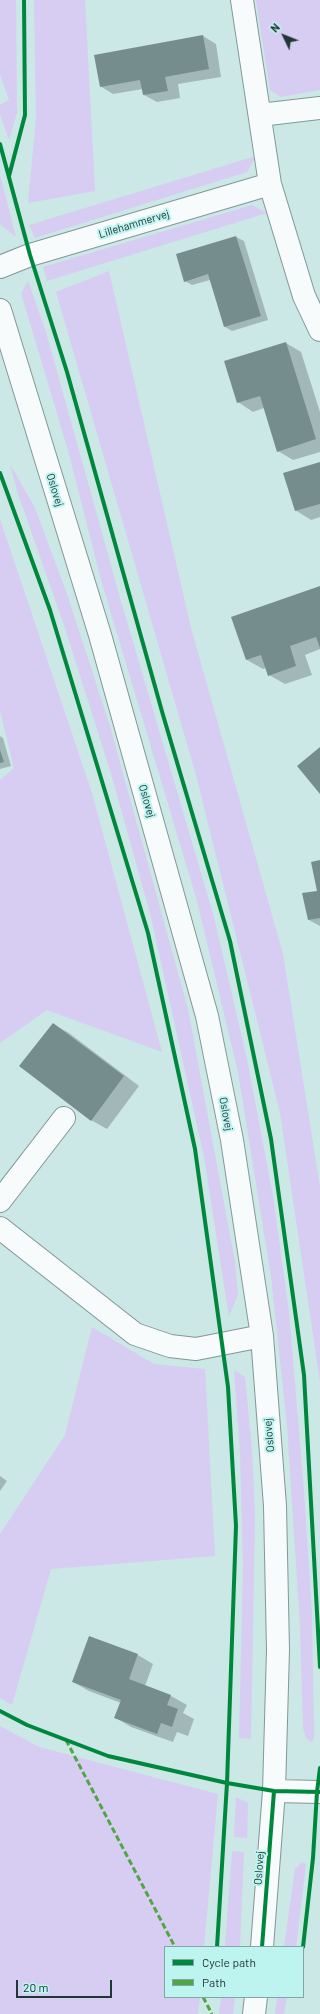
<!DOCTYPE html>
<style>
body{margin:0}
#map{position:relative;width:320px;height:2014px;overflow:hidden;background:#cbe7e6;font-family:Barlow,sans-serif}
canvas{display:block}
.legend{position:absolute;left:164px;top:1946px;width:140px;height:52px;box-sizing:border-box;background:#bef4f0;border:1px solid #7fa8a5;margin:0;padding:5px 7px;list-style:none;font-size:12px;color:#213735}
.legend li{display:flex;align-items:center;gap:8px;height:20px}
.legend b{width:20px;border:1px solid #7fa8a5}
.north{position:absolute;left:264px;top:16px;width:40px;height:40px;-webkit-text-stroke:3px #bef4f0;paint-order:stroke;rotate:313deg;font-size:11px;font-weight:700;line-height:16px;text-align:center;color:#213735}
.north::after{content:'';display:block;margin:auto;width:14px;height:18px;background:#213735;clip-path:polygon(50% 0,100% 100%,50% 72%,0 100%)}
.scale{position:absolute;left:16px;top:1980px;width:96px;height:18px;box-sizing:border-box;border:2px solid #213735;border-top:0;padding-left:5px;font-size:12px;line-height:14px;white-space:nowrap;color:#213735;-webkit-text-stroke:3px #bef4f0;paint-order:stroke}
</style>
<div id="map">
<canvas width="320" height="2014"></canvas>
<ul class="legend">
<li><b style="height:5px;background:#00873e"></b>Cycle path</li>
<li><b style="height:5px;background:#50a644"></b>Path</li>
</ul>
<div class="north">N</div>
<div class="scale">20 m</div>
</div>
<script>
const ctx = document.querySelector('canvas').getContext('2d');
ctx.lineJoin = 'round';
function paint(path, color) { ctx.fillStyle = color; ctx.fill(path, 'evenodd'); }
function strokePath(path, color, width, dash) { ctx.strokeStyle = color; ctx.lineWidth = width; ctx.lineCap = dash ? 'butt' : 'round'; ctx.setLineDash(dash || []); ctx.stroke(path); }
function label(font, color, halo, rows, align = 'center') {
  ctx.font = font + ' Barlow,sans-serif'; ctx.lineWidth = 4; ctx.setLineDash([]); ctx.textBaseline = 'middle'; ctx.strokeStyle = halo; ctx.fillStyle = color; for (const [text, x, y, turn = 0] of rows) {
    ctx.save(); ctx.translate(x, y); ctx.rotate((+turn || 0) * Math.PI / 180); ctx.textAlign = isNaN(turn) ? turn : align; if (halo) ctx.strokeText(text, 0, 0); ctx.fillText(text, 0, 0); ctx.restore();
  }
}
paint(new Path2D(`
 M0,0H16L17,113L9,140L0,114V105L9,100L0,74Z
 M34,0H85L95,191L28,203L36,118Z
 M256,0H320V90L281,97L270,90Z
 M256,156L247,172L35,238L29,225Z
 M0,175L16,237L1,225L0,221Z
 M252,205L267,213L47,281L43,267Z
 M109,271L191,628L283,954L320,1187V1382L280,1113L196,775L56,292Z
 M28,281L46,332L121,601L214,917L247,1059L273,1196L289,1312L304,1491L312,1613L314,1728V1739L311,1742L306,1738L303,1728L300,1626L287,1426L271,1277L238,1072L197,901L101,580L69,454L21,293Z
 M10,464L35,508L67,594L110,726L188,1009L235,1262L238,1294L229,1317L204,1157L151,917L112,777L64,625L18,494Z
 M0,519L92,793L162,1052L47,1010L0,1043V780L14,768L0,711Z
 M92,1327L154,1364L205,1369L215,1556L51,1569L12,1705L0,1698V1534L65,1435Z
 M234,1370L245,1377L252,1450L255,1515L251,1739L239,1738L243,1567L240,1452Z
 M0,1726L39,1747L218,1794L204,1947H165V1997H200L198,2014H0Z
 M236,1797L248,1803L247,1838L234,1837Z
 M232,1851L244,1852L240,1944L239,1947H225Z
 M302,1862L306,1864L296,1947H284L295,1869Z
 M221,1997H235L233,2014H219Z
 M277,1997H287L284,2014H275Z`), '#d7cdf3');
paint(new Path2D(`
 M203,36L216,44L221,77L178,84L180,98L157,102L144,95L143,89L113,94L100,86Z
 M236,237L244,241L268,320L232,331L225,327L210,280L192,285L185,281Z
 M286,343L301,352L320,412V452L293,460L278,451L264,408L253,412L238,402Z
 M320,463V517L311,520L295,510Z
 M320,587V649L305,655L312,675L285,684L269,675L266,668L263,669L247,660L232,618Z
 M0,736L3,738L11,766L0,769Z
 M320,861V926L309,920L318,892Z
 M53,1024L69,1033L139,1086L107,1129L91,1120Z
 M0,1476L7,1481L0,1491Z
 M138,1655L153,1664L145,1686L171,1696L187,1705L183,1713L194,1719L188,1736L177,1732L173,1742L131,1727L116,1718L121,1703L89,1691L73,1682Z`), '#0003');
paint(new Path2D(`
 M203,35L209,69L165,77L168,91L143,95L140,80L100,87L94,55Z
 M236,236L261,316L224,327L208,274L184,282L176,254Z
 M286,342L316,439L277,452L260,396L237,403L224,361Z
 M320,462V504L295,511L283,473Z
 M320,586V648L316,637L290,646L296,666L268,676L261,655L246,660L231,617Z
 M320,747V794L297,766Z
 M0,750L4,762L0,763Z
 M320,860V918L308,920L302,893L317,891L311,862Z
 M53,1023L124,1076L91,1121L19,1066Z
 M89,1636L138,1654L129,1679L171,1695L167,1705L178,1709L172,1727L161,1723L157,1734L114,1718L121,1700L72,1682Z`), '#768d8e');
const minor = new Path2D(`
 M242,0L270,184L304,296L320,330
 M260,115L320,108
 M0,267L30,255L270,184
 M0,310L100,635L207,1016L232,1140L262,1336L275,1506L278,1650L274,1791L262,1947
 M0,1201L64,1118
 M0,1228L135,1334L170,1346L196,1349L262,1336
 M274,1791L320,1792
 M254,2014L256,1997`);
strokePath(minor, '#829897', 24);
strokePath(minor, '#f7fbfb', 22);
strokePath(new Path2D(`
 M66,1740L175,1947
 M203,1997L212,2014`), '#50a644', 3, [6, 3]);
strokePath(new Path2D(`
 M0,144L30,255L67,372L163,715L230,941L271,1139L304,1375L320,1667
 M9,176L25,115L24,0
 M0,473L50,610L148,933L195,1149L228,1387L236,1526L227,1783L217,1947
 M0,1711L27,1725L108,1756L227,1783L274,1791L320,1792
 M262,1947L274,1791
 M303,1947L313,1858L317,1792L320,1768`), '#00873e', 4);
label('11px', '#213735', '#bef4f0', [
 ["Lillehammervej",134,224,-17],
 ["Oslovej",55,490,73],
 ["Oslovej",147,801,74],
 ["Oslovej",226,1114,79],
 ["Oslovej",269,1435,-95],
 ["Oslovej",259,1868,-86]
]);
</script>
